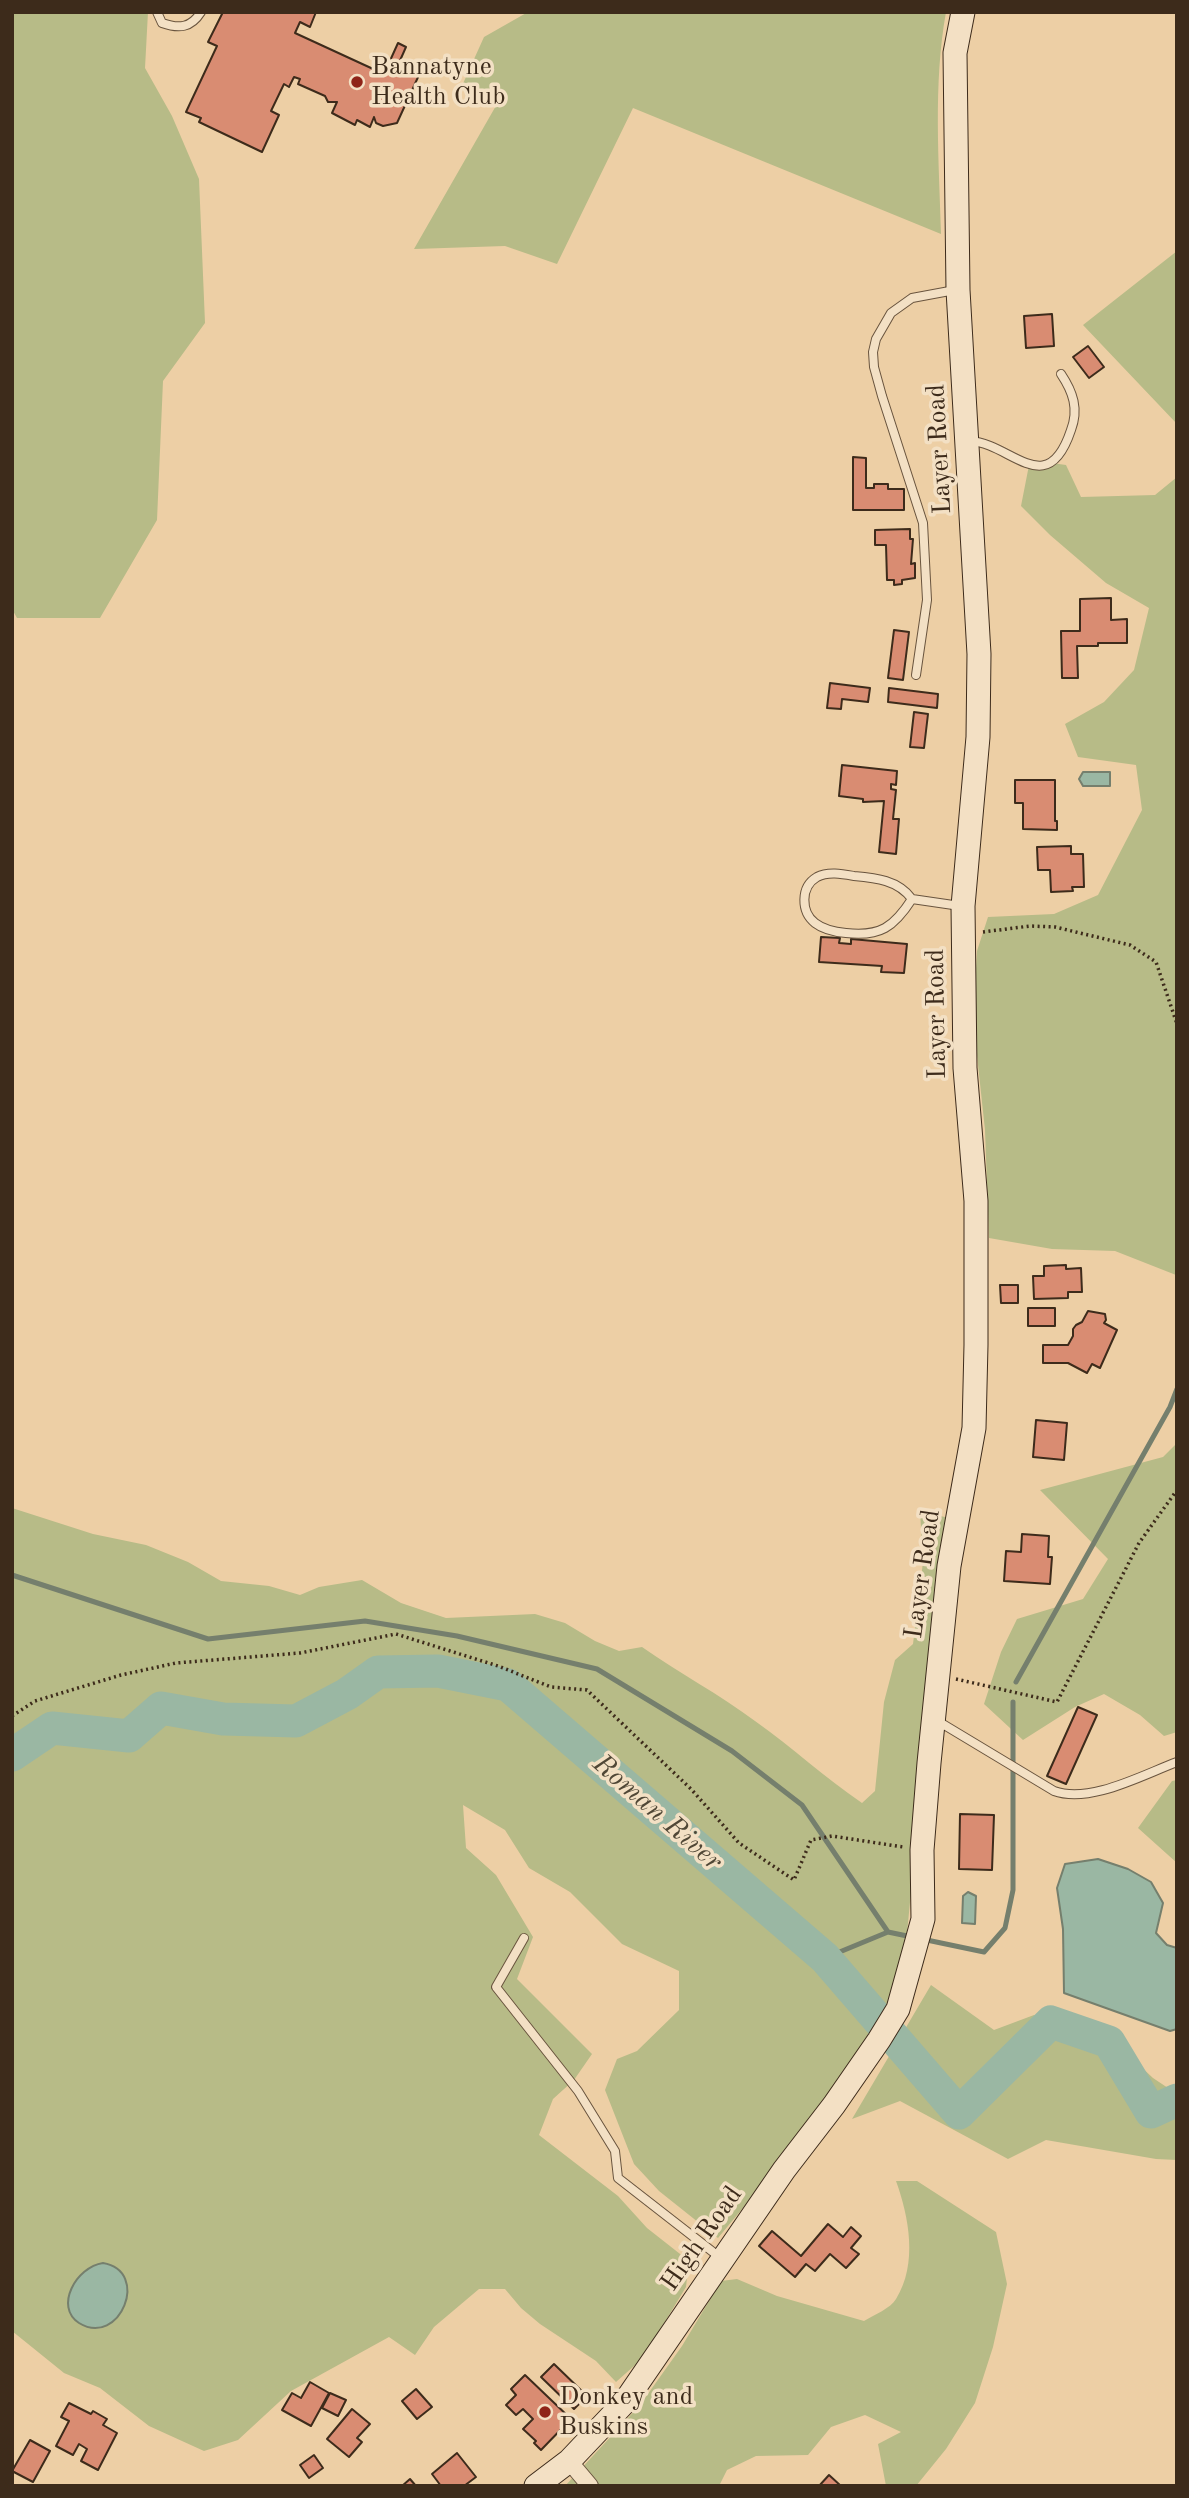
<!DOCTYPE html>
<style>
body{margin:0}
#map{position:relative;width:1189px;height:2498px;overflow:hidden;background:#edcfa5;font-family:"Old Standard TT",serif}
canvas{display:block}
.frame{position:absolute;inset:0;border:14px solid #3d2b1b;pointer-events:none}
</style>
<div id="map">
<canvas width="1189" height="2498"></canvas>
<div class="frame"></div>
</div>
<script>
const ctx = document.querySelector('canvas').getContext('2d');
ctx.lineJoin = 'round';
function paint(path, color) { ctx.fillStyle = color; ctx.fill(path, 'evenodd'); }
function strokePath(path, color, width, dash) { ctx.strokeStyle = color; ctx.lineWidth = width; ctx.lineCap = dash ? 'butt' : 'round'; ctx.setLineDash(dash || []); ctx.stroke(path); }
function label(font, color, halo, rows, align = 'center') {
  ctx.font = font + ' "Old Standard TT",serif'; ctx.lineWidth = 7; ctx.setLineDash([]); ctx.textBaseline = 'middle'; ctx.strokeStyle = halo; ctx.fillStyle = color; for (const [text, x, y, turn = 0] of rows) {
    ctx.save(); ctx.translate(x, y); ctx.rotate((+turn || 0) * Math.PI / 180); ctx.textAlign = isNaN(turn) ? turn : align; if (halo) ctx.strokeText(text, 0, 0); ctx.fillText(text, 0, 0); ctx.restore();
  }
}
paint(new Path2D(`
 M12,12H148L145,68L172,116L199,179L205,323L163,381L157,520L100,618H17L12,609Z
 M528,12H946C933,84 939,161 941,234L633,108L557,264L505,246L414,249L497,104L461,88L484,37Z
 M1177,251V424L1083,325Z
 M1030,460L1066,465L1081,497L1155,495L1177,477V1278L1176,1275L1115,1251L1052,1249L989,1238L985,1130L973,1018L977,951L988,917L1054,914L1098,895L1142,810L1136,765L1078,757L1065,724L1104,702L1134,670L1149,608L1106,583L1050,535L1021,506Z
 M1177,1443V1732L1164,1736L1140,1715L1104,1694L1075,1707L1023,1740L984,1704L1001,1652L1017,1619L1083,1599L1108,1559L1040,1490L1163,1457Z
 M12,1508L93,1534L146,1545L188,1562L221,1581L269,1586L300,1595L319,1587L362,1580L401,1603L446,1618L535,1614L565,1623L595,1641L619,1651L642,1647C679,1673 719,1694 755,1721C792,1747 825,1778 862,1803L875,1791L884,1702L895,1660L913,1644L923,1562L920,1511L957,1520L914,1861L907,1933L889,2005L848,2073L772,2173L718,2238L659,2191L634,2164L605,2090L617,2059L637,2051L679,2010V1971L622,1944L570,1892L529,1868L505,1830L463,1805L466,1848L496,1875L533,1937L517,1979L592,2054L574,2080L553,2099L539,2135L618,2196L647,2228L689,2261L686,2287L643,2358L616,2382L596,2361L540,2324L521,2308L505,2289H479L434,2327L415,2355L389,2337L291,2391L238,2440L204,2451L149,2426L100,2388L64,2373L12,2331Z
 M1177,1780V1863L1138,1828L1172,1781Z
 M931,1985L994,2030L1034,2015L1120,2047L1153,2078L1177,2094V2160L1156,2159L1046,2140L1008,2159L900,2101L852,2119Z
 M896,2181H917L996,2232L1007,2284L993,2347L975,2403L946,2449L916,2486H886L878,2444L901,2432L865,2415L831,2427L808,2455L756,2456L727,2470L719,2486H565L640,2405L682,2346L721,2281L737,2279L777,2296L864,2321C874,2315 891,2308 896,2299C918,2264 909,2217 896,2181Z`), '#b7bb87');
const water = new Path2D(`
 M1083,772H1110V786H1083L1079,779Z
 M1098,1859L1128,1869L1151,1882L1163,1903L1156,1933L1167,1945L1177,1948V2029L1170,2031L1064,1993L1063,1929L1057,1888L1065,1864Z
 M968,1892L976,1896L975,1924L962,1923L963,1896Z
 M103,2263C151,2271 120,2348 79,2323C54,2307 76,2267 103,2263Z`);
paint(water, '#9ab7a3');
strokePath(water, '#757f6d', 2);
strokePath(new Path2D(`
 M12,1575L208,1639L365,1621L457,1636L597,1669L732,1751L802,1805L888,1932
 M1016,1682L1170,1407L1177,1389
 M922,1939L984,1952L1005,1928L1013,1890V1702
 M825,1958L888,1932L912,1937`), '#757f6d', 5);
strokePath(new Path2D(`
 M12,1755L52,1728L129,1736L161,1708L223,1719L296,1721L347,1694L378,1672L438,1671L508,1685L825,1958L959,2113L1051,2022L1109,2042L1151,2112L1177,2100`), '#9ab7a3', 33);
const building = new Path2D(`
 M223,12H316L310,27L300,22L295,33L384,74L398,43L406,47L398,65L419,75L397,123L383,126L376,123L374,117L370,127L357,120L355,125L332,113L337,102H328L325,96L298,84L300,79L294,77L289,87L284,84L271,111L279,115L262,152L199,122L201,118L186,112L217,46L208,42Z
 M1052,314L1054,346L1026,348L1024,316Z
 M1088,346L1104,367L1089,378L1073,357Z
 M853,457L866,458V488H874V484H888V489H904V510H853Z
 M910,529V539H913L911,564L915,563V578L902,580V584L894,585V580H887L886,545H875V530Z
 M1111,598V620L1127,619V643H1098V646H1077L1078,678H1062L1061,631H1080V599Z
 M894,630L909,632L903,680L888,678Z
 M830,683L870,688L868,702L842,699L841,709L827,708Z
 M889,688L938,694L937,708L888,702Z
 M914,712L928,714L924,748L910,747Z
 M842,765L897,771L896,785L891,784V789L896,790L893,819H899L896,854L879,852L884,801L863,802V799L839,796Z
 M1015,780H1055V821H1057V830L1023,829V803H1015Z
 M1071,846V854H1083L1084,887H1072L1073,891L1051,892L1050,870H1038L1037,847Z
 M821,937L840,938L839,943L851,944V939L907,944L904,973L881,972L882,966L819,962Z
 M1066,1265V1269L1081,1268L1082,1292H1068V1298L1034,1299L1033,1276H1044V1266Z
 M1000,1285H1018V1303H1001Z
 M1028,1308H1055V1326H1028Z
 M1088,1311L1105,1314L1106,1320L1104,1323L1117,1330L1100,1368L1092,1364L1087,1373L1068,1363H1043V1345H1068L1073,1336V1329L1076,1325L1082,1322Z
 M1036,1420L1067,1423L1064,1460L1033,1457Z
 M1022,1534L1049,1536L1048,1557H1052L1050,1584L1004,1581L1006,1551L1021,1552Z
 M1078,1707L1097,1715L1066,1784L1047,1776Z
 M960,1814L994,1815L992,1870L959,1869Z
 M828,2224L843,2237L851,2227L861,2236L851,2248L859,2254L846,2268L830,2254L815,2271L806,2264L795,2277L759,2246L772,2231L801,2256Z
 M554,2364L587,2396L574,2409L541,2377Z
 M525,2375L571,2419L541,2450L534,2443L536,2441L523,2429L533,2419L523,2409L516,2415L506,2405L516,2395L511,2389Z
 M310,2382L329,2393L311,2426L282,2410L292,2393L301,2398Z
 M416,2389L432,2407L417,2419L402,2401Z
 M330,2393L346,2400L338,2416L322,2408Z
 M69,2403L91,2414L93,2411L107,2419L103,2425L117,2433L98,2470L81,2461L87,2449L79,2444L73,2455L56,2446L69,2421L61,2417Z
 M352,2409L370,2424L357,2438L362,2442L349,2457L327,2439Z
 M30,2440L50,2451L33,2482L12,2471Z
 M457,2453L476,2477L464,2486H441L432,2474Z
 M314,2455L323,2468L309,2478L300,2465Z
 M829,2475L841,2486H819Z
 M410,2479L416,2486H402Z`);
paint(building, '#d98c72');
strokePath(building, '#3d2b1b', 2);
const lane = new Path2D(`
 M157,12L162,23C179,29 191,28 201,12
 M970,441C1011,443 1047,502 1071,430C1079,409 1073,392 1061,374
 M916,675L927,600L923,523L882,396L874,367L873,352L876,339L891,313L912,298L955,290
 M912,899C894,927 880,937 846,933C835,932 824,930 815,923C801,912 800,887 817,877C828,871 843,874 854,876C876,878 898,880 912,899L960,906
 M936,1720L1054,1791C1090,1804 1142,1775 1177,1762
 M524,1938L496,1987L578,2091L615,2151L618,2178L722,2259`);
const street = new Path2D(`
 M569,2461L590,2486`);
const secondary = new Path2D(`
 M536,2486L569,2461L624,2403L784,2170L834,2105L879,2040L898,2009L923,1919L922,1850L929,1763L949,1566L974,1428L976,1345V1201L965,1068L963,906L978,737L979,654L958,290L955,53L963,12`);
strokePath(lane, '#69543e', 10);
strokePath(street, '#69543e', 18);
strokePath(secondary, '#3d2b1b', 25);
strokePath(new Path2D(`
 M983,932L1030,926L1055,927L1130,945L1156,962L1177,1024
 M956,1679L1057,1702L1139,1543L1177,1490
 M12,1716L35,1701L121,1675L176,1663L300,1653L396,1634L498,1666L551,1687L587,1690L691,1789L739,1843L794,1880L811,1840L832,1836L903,1847`), '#3d2b1b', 3.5, [2, 3.5]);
strokePath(lane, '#f3e0c4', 8);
strokePath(street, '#f3e0c4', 16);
strokePath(secondary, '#f3e0c4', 23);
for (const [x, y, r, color] of [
 [357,82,7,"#8f2418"],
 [545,2412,7,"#8f2418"]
]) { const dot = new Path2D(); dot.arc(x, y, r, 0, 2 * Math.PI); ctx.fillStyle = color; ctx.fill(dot); strokePath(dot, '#f3e0c4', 2.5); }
label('26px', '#3d2b1b', '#f3e0c4', [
 ["Bannatyne",371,67],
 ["Health Club",371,97],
 ["Donkey and",559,2397],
 ["Buskins",559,2427]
], 'left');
label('26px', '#3d2b1b', '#f3e0c4', [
 ["Layer Road",940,449,-93],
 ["Layer Road",937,1014,-91],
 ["Layer Road",923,1574,-82],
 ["High Road",702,2239,-55]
]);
label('italic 28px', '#504736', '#f3e0c4', [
 ["Roman River",657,1813,41]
]);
</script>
